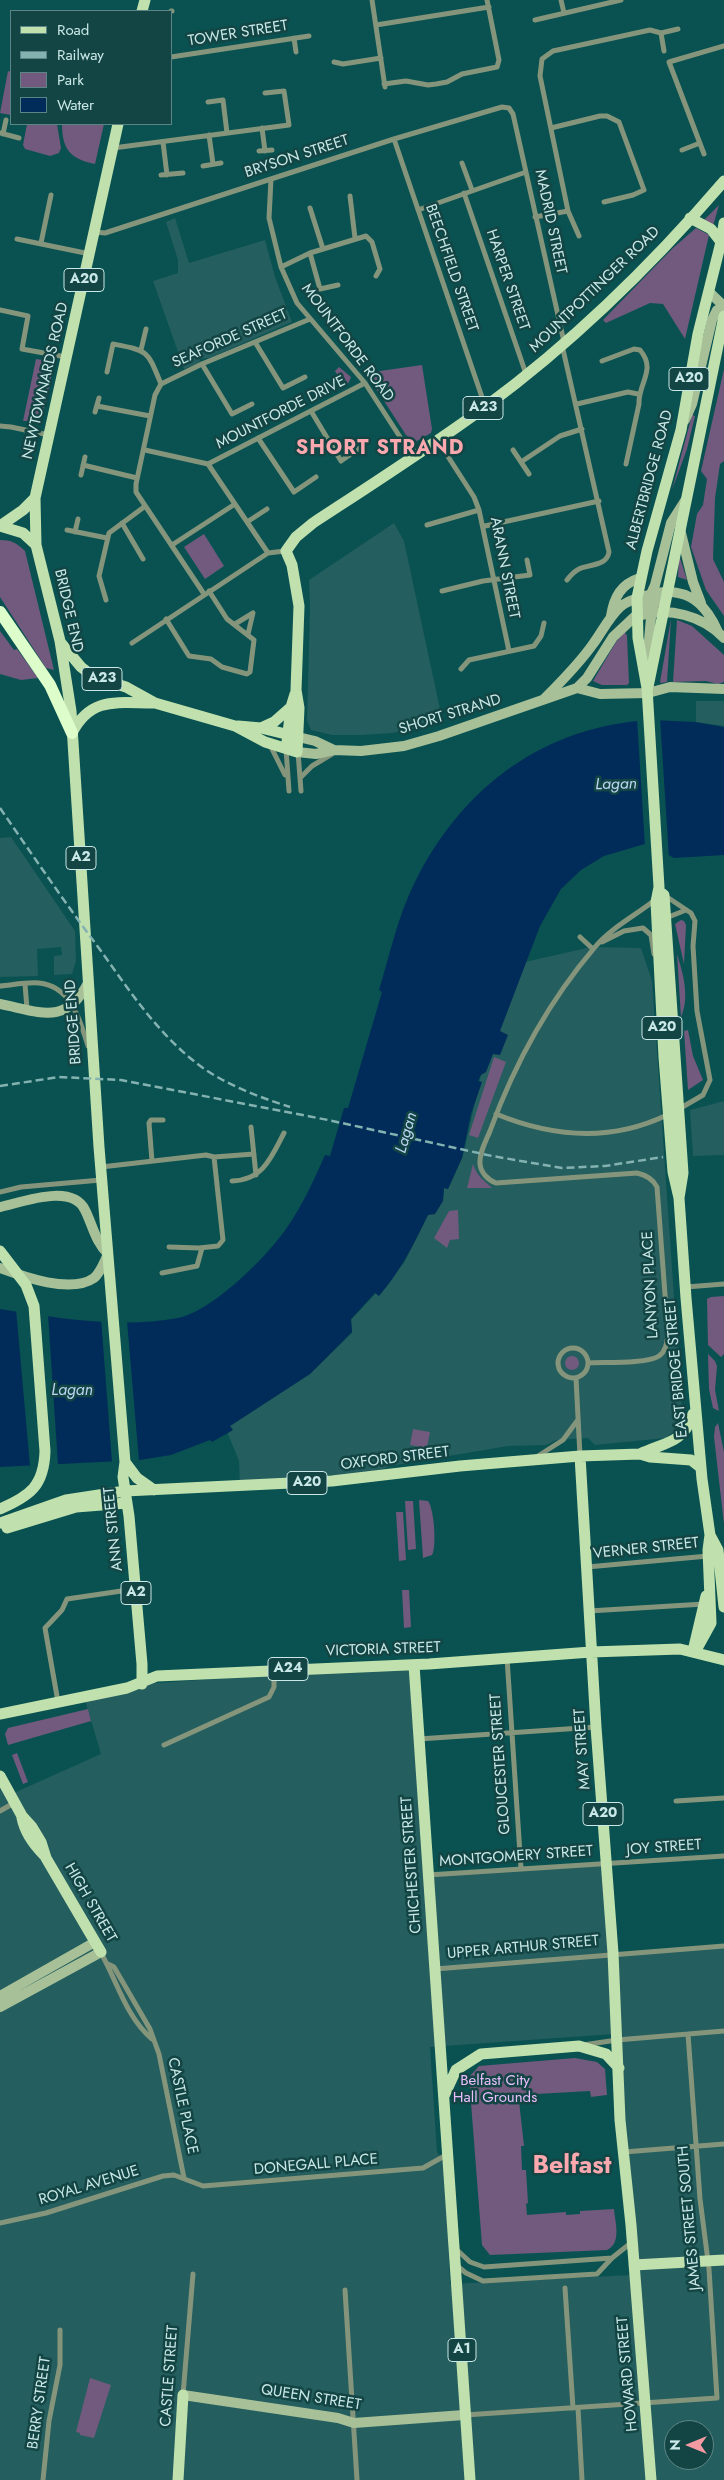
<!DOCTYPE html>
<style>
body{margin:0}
#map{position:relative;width:724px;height:2480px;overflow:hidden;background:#095251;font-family:Jost,sans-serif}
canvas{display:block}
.legend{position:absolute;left:10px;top:10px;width:162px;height:115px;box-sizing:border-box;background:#134544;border:1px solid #5c8685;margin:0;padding:6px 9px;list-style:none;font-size:15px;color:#c9e8e7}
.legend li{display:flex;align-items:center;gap:10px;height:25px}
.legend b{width:25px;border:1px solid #5c8685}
.north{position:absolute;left:664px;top:2420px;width:50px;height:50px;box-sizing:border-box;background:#134544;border:1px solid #5c8685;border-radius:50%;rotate:270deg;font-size:14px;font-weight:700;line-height:20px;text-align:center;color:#c9e8e7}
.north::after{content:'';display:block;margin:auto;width:18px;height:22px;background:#f49aa2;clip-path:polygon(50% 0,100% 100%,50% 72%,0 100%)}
</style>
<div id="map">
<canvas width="724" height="2480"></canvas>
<ul class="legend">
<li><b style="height:6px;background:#c0e1ad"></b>Road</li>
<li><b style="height:6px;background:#84b2b1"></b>Railway</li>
<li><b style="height:14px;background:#715a7d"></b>Park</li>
<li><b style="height:14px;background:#012c59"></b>Water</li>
</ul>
<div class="north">N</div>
</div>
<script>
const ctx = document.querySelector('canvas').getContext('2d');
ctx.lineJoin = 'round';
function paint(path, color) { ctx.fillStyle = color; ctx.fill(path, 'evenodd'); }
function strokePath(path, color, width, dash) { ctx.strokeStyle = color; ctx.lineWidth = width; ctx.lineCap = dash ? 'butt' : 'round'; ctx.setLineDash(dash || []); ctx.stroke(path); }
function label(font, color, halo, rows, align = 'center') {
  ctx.font = font + ' Jost,sans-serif'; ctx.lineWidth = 5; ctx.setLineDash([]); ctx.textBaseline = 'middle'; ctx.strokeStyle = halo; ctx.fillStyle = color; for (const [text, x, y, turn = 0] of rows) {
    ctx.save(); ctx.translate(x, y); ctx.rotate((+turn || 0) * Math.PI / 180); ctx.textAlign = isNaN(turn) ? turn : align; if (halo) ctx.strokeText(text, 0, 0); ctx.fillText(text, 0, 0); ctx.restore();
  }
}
paint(new Path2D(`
 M175,218L189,263L265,240L275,277L292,322L209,358L200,359L199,364L184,369L153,281L178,273V260L166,222Z
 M394,523L404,541L443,723L392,733L362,735H332L311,730L307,720L310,609L309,580Z
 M696,701H724V726L696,722Z
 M11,837L75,931L76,961L72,974L54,975V956L62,955L61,947L37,949L38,976L0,977V838Z
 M591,947L641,948L652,981L682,1411L680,1426L666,1438L595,1445L588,1438L557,1440L546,1445L508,1446L390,1466L362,1479L240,1487L239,1461L228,1434L230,1426L310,1374L352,1333L351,1320L404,1263L428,1215L443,1201L444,1188L448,1189L463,1156L481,1075L525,962Z
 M724,1101V1155L693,1156L690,1110Z
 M414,1665L427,1875L604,1866L610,1954L724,1946V2480H0V1781L7,1796L101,1754L85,1700L142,1684ZM614,2034L632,2275L450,2284L445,2163L437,2152L430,2047ZM674,2430H704V2460H674Z`), '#245e5e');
paint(new Path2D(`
 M8,71L11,72V115L0,113Z
 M27,124H57L61,148L59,153L50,156L25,149L23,145Z
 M62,124H104L95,164C71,159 62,150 62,124Z
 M719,205L713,226L704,220Z
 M696,228L709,235L685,339L663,304L650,303L606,323L603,320L673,248Z
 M36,359L49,361L53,370L42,417L36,421H23Z
 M422,365L432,429L431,433L415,442L406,435L366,373Z
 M339,367L351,377L348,384L342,383L335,371Z
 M724,369V461L720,464L715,498L713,559L724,582V616L706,590L691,547L697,514L703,505L707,479L701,471Z
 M692,415L695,416L687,449L672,490Z
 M204,534L224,566L205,579L184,547Z
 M0,540C11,540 17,543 25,551L54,670L46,668L0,597Z
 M679,557L680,558L687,580L678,577Z
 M671,619L667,682L661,683L660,682Z
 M677,620L692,626L724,655V682L718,684L706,681L673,682Z
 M0,631L14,650L17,649L38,678L21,680L0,674Z
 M625,632L627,636L629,683L627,685H602L593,681L616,642Z
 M681,920L684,921L686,925L684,964L675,924Z
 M677,954C683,973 690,997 681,1017Z
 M688,1030L693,1056L703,1080L688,1090L684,1031Z
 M494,1057L506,1062L478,1138L469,1135Z
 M473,1164C477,1177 484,1180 492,1188H467Z
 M458,1210L459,1239L450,1240L447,1248L434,1238L449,1211Z
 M724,1296V1354L721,1357L708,1345L707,1299L711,1297Z
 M708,1354L715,1361L717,1366L715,1390L719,1411L713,1408L709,1389Z
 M565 1363a7 7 0 1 1 14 0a7 7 0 1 1-14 0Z
 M718,1423L724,1452V1524L714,1437L715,1427Z
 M413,1429L430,1432L427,1448L410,1445Z
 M419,1500L428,1501C434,1508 437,1547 432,1555L423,1558Z
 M405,1501H413L416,1549L408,1550Z
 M396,1512H403L406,1560L399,1561Z
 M402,1590H409L411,1627L404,1628Z
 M88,1709L91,1721L8,1745L5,1734L8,1728Z
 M17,1753L28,1782L23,1784L12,1755Z
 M575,2058L597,2062L605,2069L607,2095L591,2097L590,2091L536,2094V2101H519L524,2146H521L522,2170H526L528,2203L526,2204L527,2215L566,2212V2215L580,2214V2211L614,2209C615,2222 622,2243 607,2250L490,2255L482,2245L469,2077L479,2066Z
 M90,2378L111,2385L94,2438L80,2435V2433L76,2432Z`), '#715a7d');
paint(new Path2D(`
 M652,720L695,722L724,727V855L674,858L648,843L604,856L581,870L561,889L540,926L500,1031L508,1035L500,1055L493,1054L486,1072L481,1075L478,1081L482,1082L471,1114L462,1158L448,1189L444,1188L443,1201L435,1214L428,1215C414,1244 400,1272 379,1296L375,1293L351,1319L352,1332L310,1374L230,1426L233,1430L212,1442L210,1440L171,1455L140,1460L0,1467V1309C58,1318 120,1329 178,1318C213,1311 269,1255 288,1226C303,1204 314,1180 325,1155L330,1156L344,1108H348L382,992L379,990C390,954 398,915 415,882C462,787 545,725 652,720Z`), '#012c59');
paint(new Path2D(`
 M637,718H660L669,858L648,846L645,847Z
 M16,1309L48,1314L58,1465L30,1466Z
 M101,1318L127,1321L139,1461L112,1462Z`), '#095251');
strokePath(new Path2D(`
 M372,0L385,87
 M561,0L564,13
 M171,11H172
 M535,20L621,0
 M376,25L489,7
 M661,33L678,29
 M294,38L296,52
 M171,57L309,36
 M334,62L343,64L381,58
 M384,84L406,81L428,85L436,84L447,82L462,74L497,67L499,60L487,0
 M208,102L223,100L227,133
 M262,128L265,151
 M551,128L600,116H607L619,122L644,190L633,195L604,202
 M0,133L19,138
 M3,134L6,120
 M209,135L213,164
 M394,139L485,406
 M163,142L167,175
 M113,148L289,125L284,91L265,93
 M682,150L700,143
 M259,151L272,150
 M704,154L669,62L724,46
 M462,163L472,190
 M203,166L221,163
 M161,175L183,173
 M271,179L269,218L281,267L297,303L365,383L413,457
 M464,193L526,374
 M350,196L355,238
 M310,208L323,249
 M418,210L526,172
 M535,217L568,211
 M95,232L105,233L394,139L502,107L509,108L513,114L564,342
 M579,236L568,211L540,76L542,59L553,51L650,30L661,33L664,51
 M17,239L90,254
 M41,243L51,195
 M310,253L320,289L338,285
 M281,267L310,253L366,236L372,242L380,269L376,276
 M0,310L28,316L22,349L66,357
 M255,342L283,388L305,377
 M562,345L609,552C607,566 590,564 579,569C575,571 570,576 567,580
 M141,350L146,329
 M602,361L634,349L640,350C657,370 638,383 639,404L626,464
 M202,364L232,414L252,404
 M107,372L113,344C149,351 147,350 161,384
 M161,384L155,395L136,484V492L204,594
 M161,384L202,364L310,319
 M577,404L628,392L638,394
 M97,406L150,416
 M311,411L341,461L361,447
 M95,412L99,398
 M0,426L11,427L49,435
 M258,438L294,492L316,477
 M438,441L474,497L479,510L509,651
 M145,450L208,464L268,553
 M513,450L529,474
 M521,462L560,436L582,429
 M208,464L365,383
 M83,465L137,478
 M81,475L85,457
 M247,522L267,509
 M122,523L143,559
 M427,525L479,510
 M485,526L599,501
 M67,530L107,538
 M75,532L78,519
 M172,545L235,504
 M442,591L483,581L530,575L527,560
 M106,600L99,576L109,533L144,507
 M166,619L189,656L211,659L222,667L247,674L250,672L254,640L227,619L209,591
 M235,624L253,613L248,634
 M132,643L268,553L285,551
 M461,669L469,660L534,646L541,636L544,623
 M271,747L285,775
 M286,749L289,791
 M298,752L301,791
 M300,778L312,766L332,754
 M664,895L691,913L695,921L693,946L697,1011L710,1080L703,1095L679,1109
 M666,918L686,910
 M580,937L593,949
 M602,942L624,931L643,928L651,935L654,954
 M25,984L27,1009
 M0,986C12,985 26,982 39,983C71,986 80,1020 88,1046
 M496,1114C552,1137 611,1142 667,1115
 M251,1127L256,1175
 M152,1161L149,1123L151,1120H163
 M101,1167L206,1155L214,1157L254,1154
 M232,1181C263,1180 271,1158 284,1133
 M0,1192L21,1187L101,1180
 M169,1247L199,1248L218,1246L223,1240L214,1157
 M162,1273L197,1266L202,1248
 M686,1287L724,1284
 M558 1363a15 15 0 1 1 30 0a15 15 0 1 1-30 0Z
 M588,1363C604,1362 647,1364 659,1356C666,1351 667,1342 668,1335L657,1187C653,1179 646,1175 637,1173L496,1183C488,1180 481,1173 480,1164C479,1153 486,1141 490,1131C514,1065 549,1001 595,947C611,928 636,915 655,900
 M576,1378L580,1456
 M538,1456L563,1440L577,1421
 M587,1567L708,1556
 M589,1611L704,1604
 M507,1658L521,1869
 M58,1702L45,1628L62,1610L67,1599L135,1589
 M419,1739L596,1727
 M164,1745L269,1697L274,1687V1671
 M676,1801L724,1798
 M0,1811L14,1803
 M428,1875L724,1856
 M101,1953C117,1981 126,2017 152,2039
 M108,1964L114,1967L150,2029L159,2054L184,2178
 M435,1969L724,1946
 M583,2045L617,2040L724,2031
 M624,2152L724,2144
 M0,2223L46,2213L163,2176L174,2175L203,2186L423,2168L448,2154
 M456,2249L470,2262L484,2267L612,2258
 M456,2265L466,2273L483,2281L597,2274L612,2258L632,2242
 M565,2288L573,2408
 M345,2290L357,2480
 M183,2395L193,2274
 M578,2408L582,2480
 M465,2415L717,2398L709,2269L700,2199L688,2034
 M43,2480L49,2421L60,2365V2330`), '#85957b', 5);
strokePath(new Path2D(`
 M709,292L724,306
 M685,420L692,404L712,320L717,310L724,307
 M680,529L693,582L701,603
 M611,616C614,597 621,584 640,578
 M639,616C668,606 703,616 724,638
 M643,668L648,652L652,606L667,592
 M577,688L600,694L648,693L670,687L724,689
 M544,699C561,682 579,664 593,644C602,632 609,617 620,607C627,601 637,598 645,596C682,584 704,599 718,632
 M298,737L315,741L334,750
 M297,752L316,754L334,750L361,751L404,746L439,736L577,688L587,678L613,637L645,607L655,585L671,523L685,501
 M0,1004C40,1012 66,1026 88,983
 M0,1207C23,1202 72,1183 85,1210C93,1226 95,1241 108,1254C104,1262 101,1272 94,1278C71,1294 24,1277 0,1268
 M0,1996L95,1942
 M0,2007L101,1952
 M183,2395L338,2418L354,2423L464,2415`), '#a7c098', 10);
strokePath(new Path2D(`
 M142,11L145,0
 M118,124L35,498L36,545L60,641L71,711L99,1147L125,1462L123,1477L129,1516L142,1664V1684
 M690,218L711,229L721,242
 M0,526L23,510L35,498
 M0,526L23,533L36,545
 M61,643L81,667L94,677L126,687L155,703L235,726L265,742L297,752L299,708L296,690L299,606L292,565L286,551L296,537L313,523C371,485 429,448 485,407C573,342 653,264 724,181
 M648,687L724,316
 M238,726L261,728L298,737
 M261,728L274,722L291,707
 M72,733C91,696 118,703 153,703
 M287,742L291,707L295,694
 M659,891L664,895L683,1173L679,1198L686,1298L702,1479L710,1535L708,1550L711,1623L695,1652
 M679,1198L673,1172L664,1057L656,902L659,887L647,688L638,638L637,598L647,551L681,430L698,334L721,242L724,223
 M0,1251L26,1285L34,1306L45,1451C44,1486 30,1496 0,1509
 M640,1454C665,1442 683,1444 693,1414
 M580,1456L596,1727L613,1953L620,2120L631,2225L651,2480
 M125,1462L137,1478L154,1490
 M0,1523L66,1500L125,1491L332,1481L460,1466L580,1456L640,1454L650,1457L691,1460L700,1467
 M7,1528L76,1507L127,1503
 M710,1535L718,1550L724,1607
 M693,1651L706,1596
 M414,1665L470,2480
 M0,1714L127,1688L157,1676L429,1664L591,1652L680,1649L724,1660
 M0,1776L22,1816L32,1827L41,1842L46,1858L101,1952
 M22,1818C25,1833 33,1844 44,1855
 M444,2096L456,2070L481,2054L579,2046L606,2054L619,2068
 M634,2265L724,2260
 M178,2480L183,2395`), '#c0e1ad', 11);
strokePath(new Path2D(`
 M0,612L50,685L72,733`), '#ddfdca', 12);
strokePath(new Path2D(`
 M0,808C33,856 66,904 101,951C131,993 160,1037 203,1068C229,1086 259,1097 290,1107
 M0,1086L59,1077L121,1080L328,1120L492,1156L562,1168L605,1166L663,1157`), '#84b2b1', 2.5, [8, 4]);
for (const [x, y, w] of [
 [84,280,40],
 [689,379,40],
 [483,408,40],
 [102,679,40],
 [81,858,30],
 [662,1028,40],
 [307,1483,40],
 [136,1593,30],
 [288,1669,40],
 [603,1814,40],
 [462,2350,28]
]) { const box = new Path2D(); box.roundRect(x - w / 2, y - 11.5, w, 23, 4); ctx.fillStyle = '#134544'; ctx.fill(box); strokePath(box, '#c9e8e7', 1); }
label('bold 14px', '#c9e8e7', null, [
 ["A20",84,280],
 ["A20",689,379],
 ["A23",483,408],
 ["A23",102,679],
 ["A2",81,858],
 ["A20",662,1028],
 ["A20",307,1483],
 ["A2",136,1593],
 ["A24",288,1669],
 ["A20",603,1814],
 ["A1",462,2350]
]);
label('15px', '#c9e8e7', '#134544', [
 ["TOWER STREET",238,34,-9],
 ["BRYSON STREET",297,157,-18],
 ["MADRID STREET",550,222,78],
 ["BEECHFIELD STREET",451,268,71],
 ["HARPER STREET",507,280,71],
 ["MOUNTPOTTINGER ROAD",595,290,-44],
 ["SEAFORDE STREET",230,339,-24],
 ["MOUNTFORDE ROAD",347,343,53],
 ["NEWTOWNARDS ROAD",46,381,-77],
 ["MOUNTFORDE DRIVE",281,413,-27],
 ["ALBERTBRIDGE ROAD",650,480,-75],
 ["ARANN STREET",504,568,79],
 ["BRIDGE END",68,611,77],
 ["SHORT STRAND",450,715,-17],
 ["BRIDGE END",74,1022,-94],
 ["LANYON PLACE",651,1285,-93],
 ["EAST BRIDGE STREET",677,1368,-95],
 ["OXFORD STREET",395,1459,-7],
 ["ANN STREET",114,1529,-96],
 ["VERNER STREET",646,1549,-6],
 ["VICTORIA STREET",383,1650,-2],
 ["MAY STREET",583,1749,-94],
 ["GLOUCESTER STREET",501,1764,-94],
 ["JOY STREET",664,1848,-4],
 ["MONTGOMERY STREET",516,1857,-4],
 ["CHICHESTER STREET",412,1865,-94],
 ["HIGH STREET",90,1903,60],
 ["UPPER ARTHUR STREET",523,1948,-5],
 ["CASTLE PLACE",182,2106,78],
 ["DONEGALL PLACE",316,2165,-5],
 ["ROYAL AVENUE",89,2186,-17],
 ["JAMES STREET SOUTH",690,2218,-95],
 ["HOWARD STREET",628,2374,-95],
 ["CASTLE STREET",170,2376,-86],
 ["QUEEN STREET",311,2398,9],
 ["BERRY STREET",40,2403,-82]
]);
label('15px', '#e9befe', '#134544', [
 ["Belfast City",495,2081],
 ["Hall Grounds",495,2098]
]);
label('italic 16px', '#bdd5f3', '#134544', [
 ["Lagan",616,785,-1],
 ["Lagan",407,1133,-74],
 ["Lagan",72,1391]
]);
ctx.letterSpacing = '1px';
label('bold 20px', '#fca8af', '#134544', [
 ["SHORT STRAND",380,449]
]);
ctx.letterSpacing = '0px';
label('bold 25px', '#fca8af', '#134544', [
 ["Belfast",572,2167]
]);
</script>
